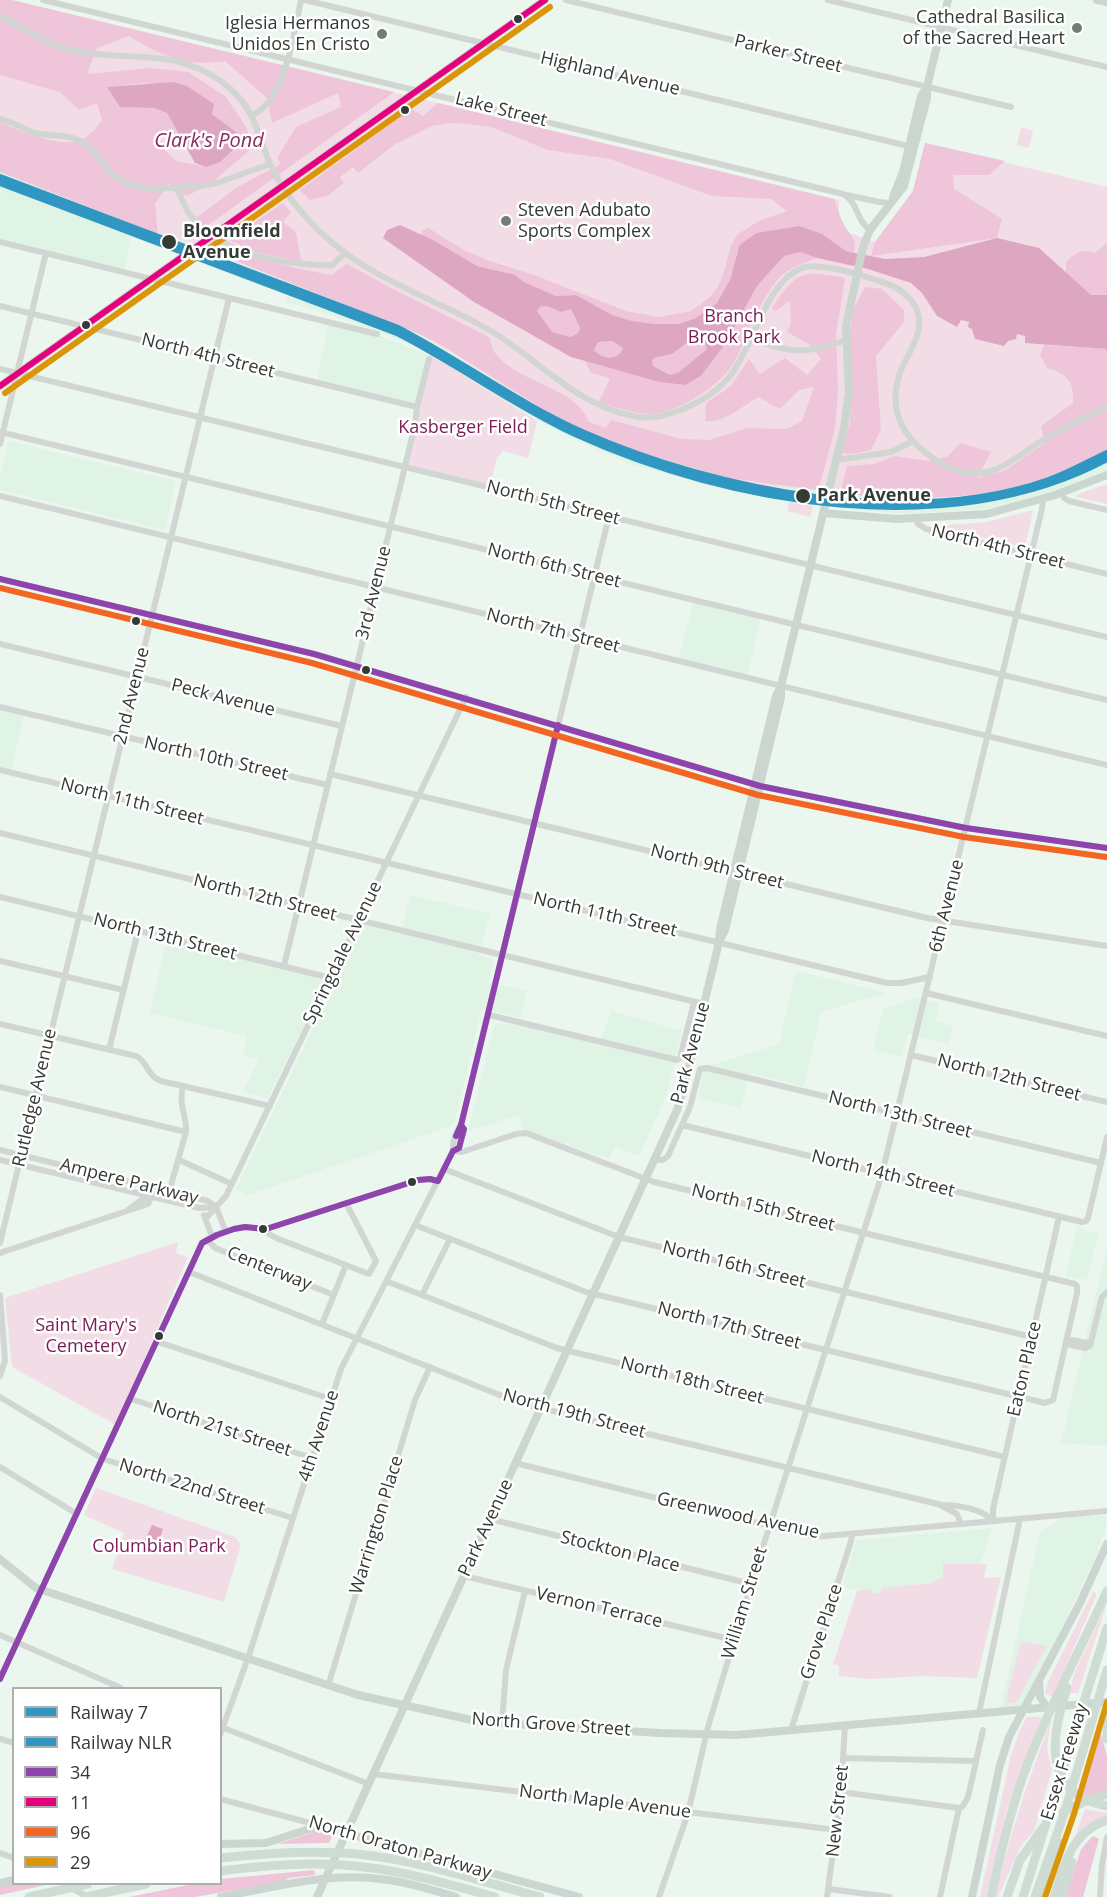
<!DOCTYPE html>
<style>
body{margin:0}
#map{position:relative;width:1107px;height:1897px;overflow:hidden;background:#ebf6ee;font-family:"Open Sans",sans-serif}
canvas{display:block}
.legend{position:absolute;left:12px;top:1687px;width:210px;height:198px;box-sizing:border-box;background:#fff;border:2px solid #adb1ae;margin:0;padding:8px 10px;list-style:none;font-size:18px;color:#333b35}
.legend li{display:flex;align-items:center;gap:12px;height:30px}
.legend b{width:30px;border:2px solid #adb1ae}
</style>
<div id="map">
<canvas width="1107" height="1897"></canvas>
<ul class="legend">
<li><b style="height:8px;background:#3096c2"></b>Railway 7</li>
<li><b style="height:8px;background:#3096c2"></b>Railway NLR</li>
<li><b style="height:8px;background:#8e44ad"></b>34</li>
<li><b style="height:8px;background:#e5007d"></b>11</li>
<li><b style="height:8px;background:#f26522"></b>96</li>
<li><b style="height:8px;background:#da9608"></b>29</li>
</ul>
</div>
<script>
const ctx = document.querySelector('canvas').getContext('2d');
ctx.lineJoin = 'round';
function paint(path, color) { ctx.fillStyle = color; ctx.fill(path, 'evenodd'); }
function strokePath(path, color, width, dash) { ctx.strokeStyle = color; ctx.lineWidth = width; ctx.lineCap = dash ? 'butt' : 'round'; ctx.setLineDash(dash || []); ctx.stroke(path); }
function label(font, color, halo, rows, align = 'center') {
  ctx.font = font + ' "Open Sans",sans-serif'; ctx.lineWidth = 5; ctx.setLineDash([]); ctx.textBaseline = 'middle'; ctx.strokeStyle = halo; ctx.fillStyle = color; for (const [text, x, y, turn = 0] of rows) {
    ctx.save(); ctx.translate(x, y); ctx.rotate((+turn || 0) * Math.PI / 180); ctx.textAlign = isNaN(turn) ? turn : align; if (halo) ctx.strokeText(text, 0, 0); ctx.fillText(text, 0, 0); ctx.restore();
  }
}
paint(new Path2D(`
 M0,172L158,234L177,238L354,308L380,317L443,346L561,420L619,446L689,469L794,488L816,490V493L877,497H969L998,492L1051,478L1078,467L1107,452V470L1052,491L996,508L906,514L836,508L837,506L813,502V505L761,497L705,485L633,465L571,438L506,402L470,377L418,347L355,323L287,302V295L131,237L124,272L0,241Z
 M329,322L383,337L428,355L415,406L317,380Z
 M9,441L176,481L165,530L0,490V477Z
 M694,601L761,617L747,677L678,660Z
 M0,708L24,714L11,771L0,769Z
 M410,895L490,914L479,956L494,960L488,982L527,991L520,1017L482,1009L454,1125L247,1195L236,1189L363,924L401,933Z
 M167,939L328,979L268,1098L243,1092L259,1060L243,1055L247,1036L150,1013Z
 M796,971L886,993L821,1012L804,1086L749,1073L741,1108L697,1098L705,1067L779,1044Z
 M915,998L940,1003L935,1022L953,1026L949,1044L908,1034L902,1057L873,1050L883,1009Z
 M611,1011L682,1031L667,1094L639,1156L615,1147L609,1159L523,1130L519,1115L468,1131L495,1023L520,1025L601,1040Z
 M1077,1227L1098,1234L1087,1280L1066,1276Z
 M1107,1248V1446L1061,1443Z
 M1053,1516H1105L1106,1526L1094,1561L1023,1709L1000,1710L1040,1533L1061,1519Z
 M992,1528L980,1564H943V1577L931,1583L882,1588L880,1592L874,1594L870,1589L857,1591L842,1586L857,1540Z`), '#dff4e5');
paint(new Path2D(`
 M0,0H12L839,200V215L849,233L875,242L913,191L925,143L1107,187V452C1020,506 914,502 816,490C788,487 759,486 731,480C676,469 610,446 560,419C511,393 466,359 417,333L177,238L158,234L0,172Z
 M1021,127L1033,131L1029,148L1017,145Z
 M430,354L537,421L528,458L503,451L497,458L490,487L407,465Z
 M1107,484V504L1076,497V495Z
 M789,502L813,506L810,517L787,511Z
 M1033,510L1026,543L1022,547L934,526L986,522Z
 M178,1242L176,1253L188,1257L116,1425L12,1367L5,1298Z
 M96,1488L235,1537L240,1544V1548L224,1602L112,1569L124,1533L84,1515Z
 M943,1564H987L984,1578L1001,1577L977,1678L923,1676L869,1679L839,1676V1666L833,1664L857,1591L870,1589L874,1594L880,1592L882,1588L931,1583L943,1577Z
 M1094,1590L1096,1596L1053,1697L1045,1693L1048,1682Z
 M1107,1603L1078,1693H1070L1074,1674Z
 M1021,1642L1047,1646L1016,1703H1005Z
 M1027,1717H1042L1006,1812L986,1897H980L1011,1755L1021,1728Z
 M1051,1720L1047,1748L1052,1770L1034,1831L1021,1846L998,1897H995C1010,1834 1028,1780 1051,1720Z
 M1085,1809L1107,1813V1818L1096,1821L1075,1836Z`), '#f2dde6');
paint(new Path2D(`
 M0,0H12L394,92L203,229L196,218L236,188L281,164L277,158L296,127L341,107L338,93L272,123L267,98L225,61C187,67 161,56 129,36L97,48L87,74L151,68L188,72L225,96L247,128L251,149L210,184L187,196L168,184L155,204L158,234L0,172V122C20,131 50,144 73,142C85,141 96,129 102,120L97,103L79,110L60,92L0,75ZM143,83L187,86L199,95L212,114L236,133L207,167L176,161L153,139L159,133L178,134L167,113L154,108L120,107L108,87Z
 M438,103L834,199L843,224L853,238L855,243L854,252L846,251L822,234L737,251L736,261L731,278L717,303L696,318L679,324H655L632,321L612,315L576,295L556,296L524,282L515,275L477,266L421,235L422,231L428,228L464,250L490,261L534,275L626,311L659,317L691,311L710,297L718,287L725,269L731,245L738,234L759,221L787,211L771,199L712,196L610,159L548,150L491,127L467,124L451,123L432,126L395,144L358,173L353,167L340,177L344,183L327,196L310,200L300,190L411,109L423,116Z
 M925,143L1005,161L989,175H953L954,189L1002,219L997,238L871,256L875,242L913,191Z
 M283,203L291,212L283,222L296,232L301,261L256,252L229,240Z
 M1107,243V295H1091L1066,273V262C1076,252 1081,249 1095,253Z
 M213,252H237L295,268L331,275L347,264L393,289L489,337C491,342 492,350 496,354C519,384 575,386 589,422L606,428L611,420L682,439L709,440L747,428L787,429L802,421L814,387L799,390L780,409L758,397C743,406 723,424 705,421L706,403L731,386L749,359L760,374L785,358L807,375L821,359L810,345L787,332L791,323L790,301L775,311L772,308C797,270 803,270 845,278L836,334L838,391L836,417L834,433L818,490L728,478L619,446L561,420L443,346L417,333Z
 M802,252L817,258C805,262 789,268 780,277C759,300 749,334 735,361C722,385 675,415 648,414C631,413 615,407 599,402L610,378L591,373L585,361L659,382L685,385L701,376L726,343L757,286L784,256Z
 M865,287L882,289L904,310V322L876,356L881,429L871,450L852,454L841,453L850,423L851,395L848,345L853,310Z
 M547,306L561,312L571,308L580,328L578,333L571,337L552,332L537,311L540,307Z
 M692,338C701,340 705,340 707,349L679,372L670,375L653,366L652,361L654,358L672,354Z
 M612,341L623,348C618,361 603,360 594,350L598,342Z
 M1044,345L1107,349V452C1028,501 931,502 840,494L847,466L874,464L895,456L928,461L947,457L960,443L991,452L977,478L1004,471L1045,443L1041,426L1073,403C1074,381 1067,374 1047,368L1040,355Z
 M1099,1726L1107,1756V1792L1087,1796L1083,1794Z
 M323,1829L333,1834L329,1843L278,1844Z
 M1093,1836L1099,1839L1083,1897H1066L1081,1849Z
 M314,1870L315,1875L289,1878L282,1882L195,1897H129L193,1884H220L221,1879Z
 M14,1884H50L0,1895V1886Z`), '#eec5d9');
paint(new Path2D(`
 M173,82L187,86L214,104L212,114L237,133L234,149L220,162L206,167L195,163L167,113L154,108L120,107L107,87Z
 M400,225L433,240L477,266L515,275L524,282L556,296L576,295L612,315L632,321L655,324H679L696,318L717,303L731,278L739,246L745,241L757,233L799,226L822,234L846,251L885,259L924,257L997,238L1039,248L1091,295H1107V349L1025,343V336L1017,334L1016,339L1008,341L1004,346L975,339L972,329L968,327L969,322L961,320L957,327L937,316L922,293L911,283L868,269L817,258L801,252L784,256L757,286L726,343L701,376L685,385L659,382L571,357L474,302L383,238L387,230ZM547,306L561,312L571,309L580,328L578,333L571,337L552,332L537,311L540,307ZM693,338C701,340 705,340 707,349L679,372L670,375L653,366L652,361L654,358L672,354ZM612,341L623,348C618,361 603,360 594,350L598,342Z
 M152,1525L163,1529L157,1546L144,1542Z`), '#dda7c2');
strokePath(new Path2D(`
 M43,0L843,194C858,201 856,221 870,230
 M305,0L912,147
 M566,0L1011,107
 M828,0L1107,67
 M0,16C25,28 48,46 76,51C128,62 175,47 222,82C255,106 256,131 271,166C279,184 292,201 305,216C359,278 424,292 491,331C539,360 576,405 633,416C649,420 663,416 678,411C699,403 720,390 733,372C754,343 768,277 805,267C822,263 862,275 879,281C905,288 926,307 917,336C913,348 906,359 901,370C886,410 903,439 936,460C952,470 968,476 987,472C1007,467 1022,453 1040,442C1061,429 1084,417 1107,407
 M252,115C286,100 294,32 301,0
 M0,119C13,122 23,129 35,133C49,137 66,133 80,141C94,148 99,160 109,171C132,196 175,188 206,185L217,183L270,164
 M176,187L188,212L209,238
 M847,195L879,202L890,203
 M214,234C231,256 305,267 332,265L345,253
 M0,242L377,334
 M0,306L417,407
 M752,339C790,354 807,354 846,340
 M0,369L1107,637
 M0,432L1107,700
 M0,444L46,253
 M837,460L891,452L913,441
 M1061,492L1064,498L1069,501L1107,510
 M0,496L1107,765
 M916,518L918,524L926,529L1107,574
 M0,579L314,654L760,786L966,828L1107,848
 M0,644L342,726
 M0,707L327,785
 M0,770L887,983H901L930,977
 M330,774L927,918L1107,946
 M0,833L704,1004
 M0,897L331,978
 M0,961L123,990
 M284,966L415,425L417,407L429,359
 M926,993L1107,1036
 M489,1015L677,1060L680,1058L694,1002
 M0,1024L136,1056C148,1062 147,1076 161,1081L270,1106
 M109,1050L138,931
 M911,1055L1107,1102
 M0,1087L186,1132
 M682,1125L1082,1222L1086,1221L1088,1218L1107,1137
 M0,1150L208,1201L216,1207
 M453,1151C452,1143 456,1131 461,1125L609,516
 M0,1160L199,1208L216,1207
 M179,1160L232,1184
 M654,1160H663L668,1156L690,1107L700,1069L707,1068L1101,1163
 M444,1169L619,1237L1032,1337
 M169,1192L186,1132C187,1114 178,1107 183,1086
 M216,1207L226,1232
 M129,1209L143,1199L151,1197
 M204,1215L212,1237
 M206,1218L226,1196L466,697
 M415,1225L586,1292L1045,1403L1053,1400L1077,1293V1286L1075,1284L654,1182L526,1133L516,1134L462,1152L453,1151
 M266,1229L269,1234L276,1238L369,1274L376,1261L346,1203
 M207,1239L215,1248L334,1295
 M0,1243L229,298
 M0,1253L148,1204L153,1194
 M189,1272L520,1403L938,1504L957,1514L961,1524
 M386,1281L557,1348L1005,1457
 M0,1295L5,1360L0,1376
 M422,1295L450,1239
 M322,1324L346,1265
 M1067,1339L1087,1343L1091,1341
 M158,1342L331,1399
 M1066,1344L1085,1348L1090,1346L1102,1297L1107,1292
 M0,1397L103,1459L293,1518
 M131,1399L312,1458
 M515,1463L814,1537L1107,1511
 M0,1467L77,1514
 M943,1505C958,1505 982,1509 992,1520
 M490,1519L751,1584
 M993,1521V1509L1059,1217
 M464,1576L734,1640
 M0,1635L121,1688
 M0,1679L202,1243C212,1235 232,1228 245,1227C252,1227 258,1230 266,1229L418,1180L430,1179L438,1181
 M328,1686L415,1400L430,1367
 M979,1713L1020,1519
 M502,1723L506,1670L525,1591
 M221,1727L369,1784
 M791,1730L851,1541L852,1534
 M220,1735L248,1658L341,1369L453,1151L459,1148L464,1129L461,1125
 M0,1739L14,1743
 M843,1758L976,1761
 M373,1774L837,1830
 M841,1792L959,1808
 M220,1799L325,1827
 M959,1808L963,1806L968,1797L983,1730
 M0,1853L14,1858
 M64,1884L88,1897
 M829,1889L890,1897
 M659,1897L688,1813L708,1727L751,1584L882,1174L1042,509L1043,498
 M827,1897L841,1792L845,1725
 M940,1897L959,1808
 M1100,1897L1102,1865L1107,1837`), '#d2d6d2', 6);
strokePath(new Path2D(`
 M1097,0L1107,2
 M893,197L903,172L921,96L927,87
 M0,386L545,0
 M823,513L897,519L987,514L1055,495L1107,475
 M719,941L720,929L776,696L781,686
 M0,1559L36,1588L358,1695L481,1722L660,1733L737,1735L1107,1702
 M1039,1681L1040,1697L1047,1707
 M220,1844L266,1843L309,1829L327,1828L579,1897
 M0,1883L14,1880
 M221,1897C270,1888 321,1874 371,1878C400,1880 429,1889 456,1897
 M317,1897L677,1110L684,1087L719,942L725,930L781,697V686L844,428L849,393L846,326L863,247L870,230L904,186L927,98V87L948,0
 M972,1897L1000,1765L1009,1737L1080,1603L1107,1544`), '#ccd6d0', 8);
strokePath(new Path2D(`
 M1067,1688C1051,1736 1041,1794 1107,1806
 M1107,1717V1739
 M1063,1812L1088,1800L1107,1794
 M220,1858C266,1853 312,1850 357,1854C419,1860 480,1881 540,1897
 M220,1871C268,1865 316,1861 364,1867C408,1872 452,1885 495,1897
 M29,1897L88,1884
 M85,1897L146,1884
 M991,1897C1000,1856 1009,1816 1023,1776C1046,1713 1079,1653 1107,1591
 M1007,1897L1020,1860L1043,1828
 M1023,1897L1107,1628
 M1035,1897L1065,1811L1107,1670
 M1044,1897L1060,1843
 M1054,1897C1064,1865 1071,1832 1107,1820
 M1062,1897L1072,1862`), '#cedcd3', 9);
strokePath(new Path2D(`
 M0,579L314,654L760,786L966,828L1107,848
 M456,1136L461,1125L558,725
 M0,1679L202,1243L217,1235L234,1229L245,1227L266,1229L418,1180L430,1179L438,1181L453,1151L459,1148L464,1129L461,1125`), '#8e44ad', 6);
strokePath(new Path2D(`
 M0,386L545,0`), '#e5007d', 6);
strokePath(new Path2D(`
 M0,588L312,663L758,795L964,837L1106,857`), '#f26522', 6);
strokePath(new Path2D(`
 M5,393L550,7
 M1045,1897L1074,1814L1107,1702`), '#da9608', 6);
strokePath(new Path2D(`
 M0,178L398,329C461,362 519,405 584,434C716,492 910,530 1049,481C1069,474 1088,463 1107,454`), '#3096c2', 8);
strokePath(new Path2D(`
 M0,182L397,332C458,363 513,404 575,433C730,504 951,542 1107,458`), '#3096c2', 8);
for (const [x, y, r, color] of [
 [518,19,5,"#333b35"],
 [1077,28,6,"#737c76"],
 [382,34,6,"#737c76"],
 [405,110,5,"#333b35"],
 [506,221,6,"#737c76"],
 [169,242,8,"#333b35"],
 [86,325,5,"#333b35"],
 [803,496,8,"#333b35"],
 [136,621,5,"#333b35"],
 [366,670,5,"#333b35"],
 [412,1182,5,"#333b35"],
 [263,1229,5,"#333b35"],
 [159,1336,5,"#333b35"]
]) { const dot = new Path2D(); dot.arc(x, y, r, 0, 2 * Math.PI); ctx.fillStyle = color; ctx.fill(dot); strokePath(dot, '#fff', 2); }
label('18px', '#333b35', '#fff', [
 ["Cathedral Basilica",1065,18],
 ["of the Sacred Heart",1065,39],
 ["Iglesia Hermanos",370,24],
 ["Unidos En Cristo",370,45],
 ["Steven Adubato",518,211,"left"],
 ["Sports Complex",518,232,"left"]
], 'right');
label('18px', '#333b35', '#fff', [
 ["Parker Street",788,54,14],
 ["Highland Avenue",610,74,13],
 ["Lake Street",501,110,14],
 ["North 4th Street",208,356,14],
 ["North 5th Street",553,503,14],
 ["North 4th Street",998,547,14],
 ["North 6th Street",554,566,14],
 ["3rd Avenue",374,593,-76],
 ["North 7th Street",553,631,14],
 ["2nd Avenue",132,696,-76],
 ["Peck Avenue",223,698,14],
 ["North 10th Street",216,759,13],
 ["North 11th Street",132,802,14],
 ["North 9th Street",717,867,14],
 ["North 12th Street",265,898,14],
 ["6th Avenue",947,906,-76],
 ["North 11th Street",605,915,13],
 ["North 13th Street",165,937,14],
 ["Springdale Avenue",343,953,-64],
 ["Park Avenue",691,1053,-75],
 ["North 12th Street",1009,1078,14],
 ["Rutledge Avenue",35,1098,-77],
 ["North 13th Street",900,1115,14],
 ["North 14th Street",883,1174,14],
 ["Ampere Parkway",129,1182,14],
 ["North 15th Street",763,1208,14],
 ["North 16th Street",734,1265,14],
 ["Centerway",269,1269,22],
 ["North 17th Street",729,1326,14],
 ["Eaton Place",1025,1369,-77],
 ["North 18th Street",692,1381,14],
 ["North 19th Street",574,1414,15],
 ["North 21st Street",222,1429,18],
 ["4th Avenue",319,1436,-72],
 ["North 22nd Street",192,1487,17],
 ["Greenwood Avenue",738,1516,12],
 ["Warrington Place",377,1525,-73],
 ["Park Avenue",486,1528,-65],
 ["Stockton Place",620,1552,14],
 ["William Street",745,1603,-73],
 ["Vernon Terrace",599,1608,13],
 ["Grove Place",822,1632,-72],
 ["North Grove Street",551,1725,4],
 ["Essex Freeway",1065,1762,-73],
 ["North Maple Avenue",605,1802,7],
 ["New Street",838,1811,-84],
 ["North Oraton Parkway",400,1848,16]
]);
label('bold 18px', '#333b35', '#fff', [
 ["Bloomfield",183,232],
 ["Avenue",183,253],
 ["Park Avenue",817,496]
], 'left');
label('18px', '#7c1c57', '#fff', [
 ["Branch",734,317],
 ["Brook Park",734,338],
 ["Kasberger Field",463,428],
 ["Saint Mary's",86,1326],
 ["Cemetery",86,1347],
 ["Columbian Park",159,1547]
]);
label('italic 20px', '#892a62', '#fff', [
 ["Clark's Pond",209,141]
]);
</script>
